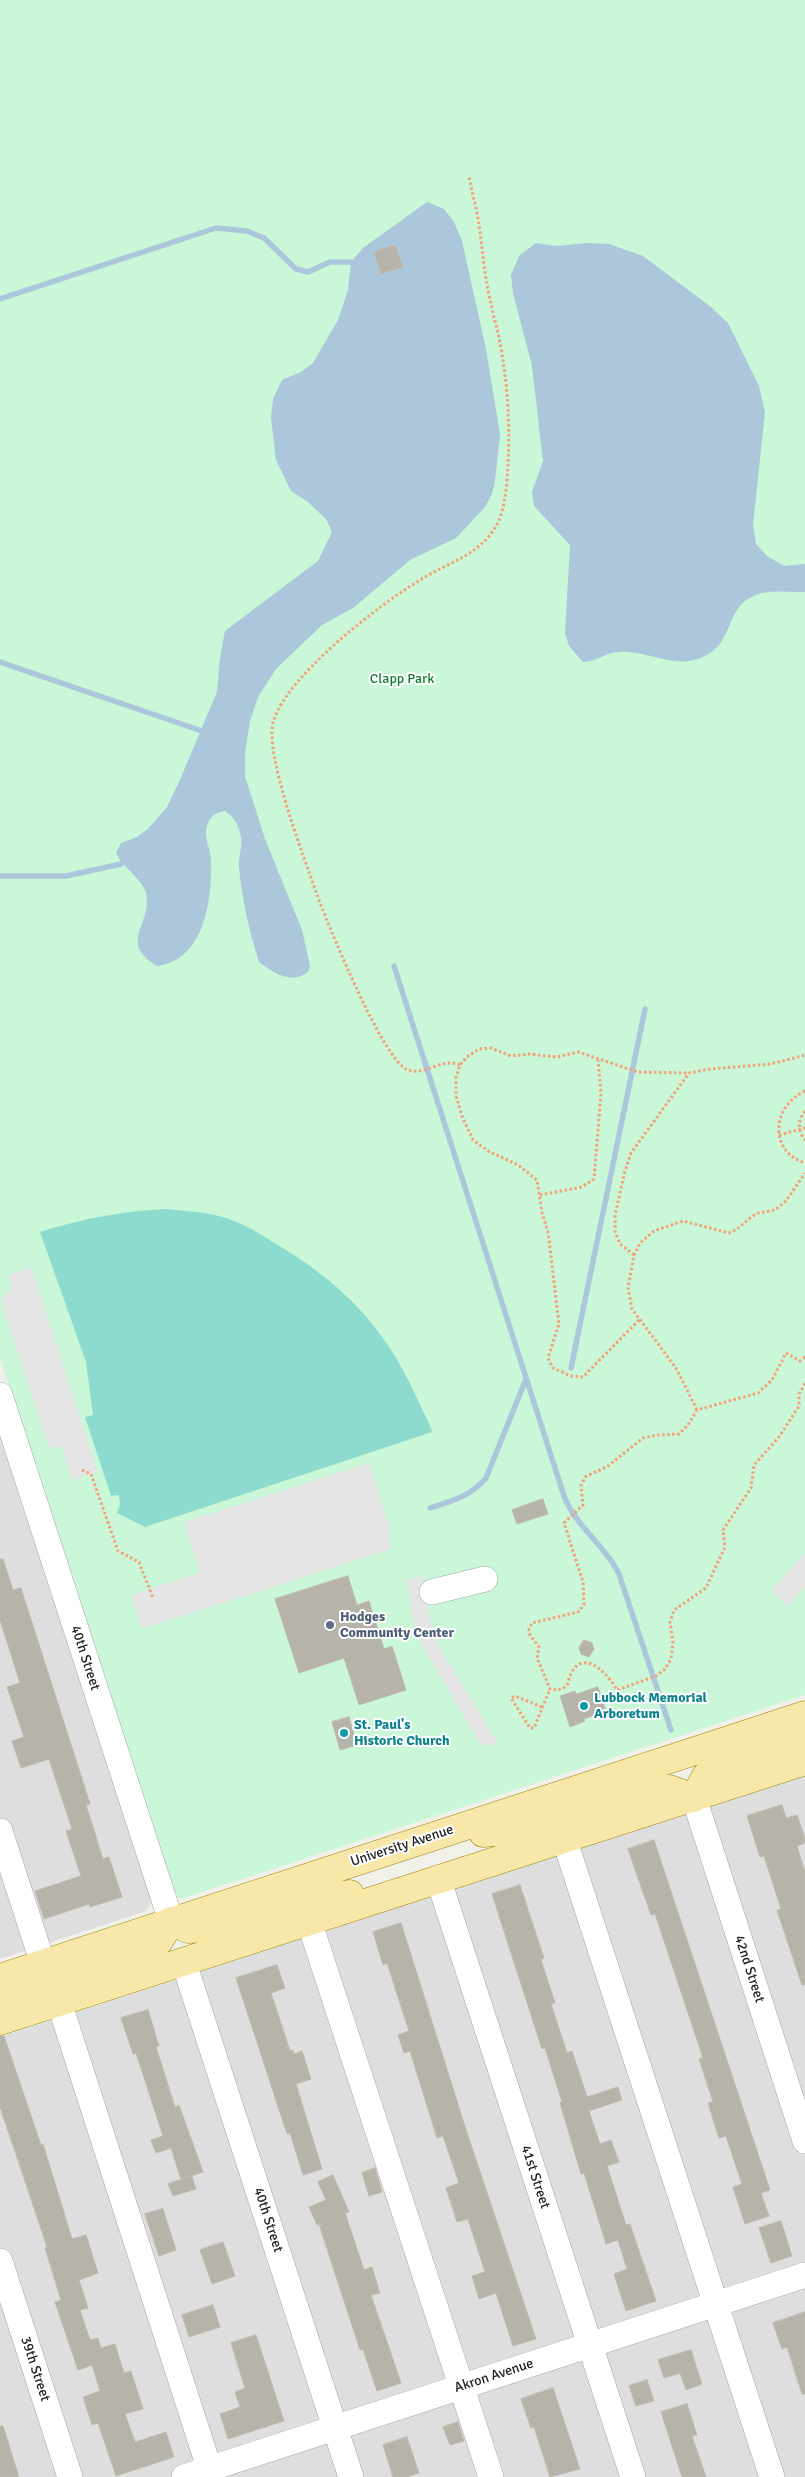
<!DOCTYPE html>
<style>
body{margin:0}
canvas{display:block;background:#f1f0e9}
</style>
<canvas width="805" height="2477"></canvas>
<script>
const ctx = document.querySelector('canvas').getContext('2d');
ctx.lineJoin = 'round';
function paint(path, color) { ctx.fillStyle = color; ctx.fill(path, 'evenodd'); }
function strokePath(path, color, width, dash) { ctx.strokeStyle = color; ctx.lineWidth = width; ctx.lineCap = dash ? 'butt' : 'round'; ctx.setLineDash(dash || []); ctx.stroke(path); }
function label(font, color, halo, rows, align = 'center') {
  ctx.font = font + ' Signika,sans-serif'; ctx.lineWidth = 4; ctx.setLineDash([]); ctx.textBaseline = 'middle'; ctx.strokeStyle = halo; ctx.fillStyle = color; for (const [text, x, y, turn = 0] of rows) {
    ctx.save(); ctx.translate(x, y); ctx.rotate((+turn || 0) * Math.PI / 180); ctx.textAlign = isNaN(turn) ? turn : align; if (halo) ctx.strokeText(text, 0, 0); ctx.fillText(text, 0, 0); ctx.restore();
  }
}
paint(new Path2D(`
 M0,1433L152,1902L146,1911L0,1959Z
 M805,1775V2477H0V2037Z`), '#dfdede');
paint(new Path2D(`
 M0,0H805V1695L181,1899L174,1895L0,1358Z`), '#c9f7d8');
paint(new Path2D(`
 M166,1209C186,1211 207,1212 226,1218C248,1225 266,1238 286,1250C350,1290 390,1335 420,1405C424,1415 430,1422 432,1432L145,1527L117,1513L120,1504L119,1495L111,1496L85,1417L93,1415L86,1362L40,1232C81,1219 123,1211 166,1209Z`), '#8cdbce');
paint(new Path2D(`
 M31,1267L98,1472L72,1480L61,1445L49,1449L1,1300L12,1288L8,1275Z
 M369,1463L390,1530L387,1535L391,1549L142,1629L131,1595L200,1573L184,1522Z
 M805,1552V1587L788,1606L771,1591Z
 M422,1573L431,1623L437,1643L499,1745H481L419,1640L413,1619L407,1579L418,1578Z`), '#e5e5e5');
paint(new Path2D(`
 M427,202L444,209L454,222L462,241L486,349L500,434L495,481L492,494L485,507L456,538L410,560L353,608L322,625L276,669L258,697L250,721L245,753V776L265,839L302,930L310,966L308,972C291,985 274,973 259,962C249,931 242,899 239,867C238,855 244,845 240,833C238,823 233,816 225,811C218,812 211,815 208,823C202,836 211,848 211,860C212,899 205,960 157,966C117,941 153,925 146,893C143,880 123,868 116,853L121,843L137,837L148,829L167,807L179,782L217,692L220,657L225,631L318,561L332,532L326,519L308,502L291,491L276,460L271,418L273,399L282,380L301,372L313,363L324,344L338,320L348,290L351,262L363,248Z
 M536,243L556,246L588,243L609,244L643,256L711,307L728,323L759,386L765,412L753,525L756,544L767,556L784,566L805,564V592C789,593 771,589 756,595C723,607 736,644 701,658C671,669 648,650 619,652C606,652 597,662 583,662L569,646L565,633L570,545L534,506L532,492L543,461L532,366L513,293L511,275L519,256Z`), '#acc6dc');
strokePath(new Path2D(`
 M0,299L216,228L247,231L264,238L296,269L308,272L330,262H351
 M0,662L202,731
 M0,876H66L121,864
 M394,966L564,1496C576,1527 605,1545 619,1574L671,1730
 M571,1368L645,1009
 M430,1508C452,1501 471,1496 486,1478L526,1379`), '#acc6dc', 5.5);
const building = new Path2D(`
 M395,245L403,267L381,274L374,252Z
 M543,1499L548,1514L517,1524L512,1510Z
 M0,1559H3L13,1590L21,1588L90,1804L86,1805L103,1859L109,1857L122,1897L90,1907L89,1904L44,1919L35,1891L81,1876L66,1831L72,1829L49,1759L21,1768L12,1741L24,1737L7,1687L20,1683L0,1620Z
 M348,1576L357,1605L369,1601L384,1649L392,1646L406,1690L359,1705L344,1658L299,1673L275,1599Z
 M584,1640L592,1643L594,1649L589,1657L581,1654L579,1648Z
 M598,1687L606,1711L584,1719L585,1721L570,1727L560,1696L575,1691L576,1694Z
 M349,1717L357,1745L340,1750L332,1722Z
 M782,1805L786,1818L797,1815L805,1838V1843L797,1846L805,1872V1984L802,1985L777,1910L781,1909L764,1856L760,1857L747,1816Z
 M654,1840L770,2190L761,2193L769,2216L745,2224L733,2187L742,2184L726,2136L719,2138L708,2103L713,2102L699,2059L703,2058L655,1914L651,1915L628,1849Z
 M520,1885L544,1958L541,1960L555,2003L551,2004L567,2053L572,2051L587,2097L618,2087L622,2100L589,2111L600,2144L611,2140L619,2162L607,2166L626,2225L630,2224L656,2301L626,2311L614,2274L627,2269L618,2240L606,2244L584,2173L581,2174L560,2103L562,2102L545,2048L542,2049L492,1894Z
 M401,1923L467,2133L536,2339L513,2346L496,2293L479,2299L472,2276L485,2272L468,2219L457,2222L446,2188L459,2183L443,2136L437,2138L410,2051L404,2053L398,2035L409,2031L387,1963L383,1965L373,1932Z
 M277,1965L285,1988L271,1993L290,2051L293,2050L294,2054L302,2051L311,2079L296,2084L322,2169L303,2175L290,2133L287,2134L236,1978Z
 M148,2010L159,2046L156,2047L175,2107L179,2105L203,2172L181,2179L171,2148L156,2153L151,2140L163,2136L136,2053L133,2054L121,2018Z
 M0,2036H4L41,2145L43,2144L72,2239L86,2235L98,2273L79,2280L88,2308L80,2310L90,2340L98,2338L101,2348L115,2344L124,2373L131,2371L143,2409L125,2414L135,2442L166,2432L174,2457L116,2476L98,2423L92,2425L83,2397L100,2391L92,2365L78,2370L55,2302L61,2300L45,2248L47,2247L0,2107Z
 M375,2168L382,2192L369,2196L362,2173Z
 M333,2175L349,2212L345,2213L364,2270L372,2267L380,2293L371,2295L401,2383L377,2391L363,2349L360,2350L319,2224L317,2225L309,2207L326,2200L318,2182Z
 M192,2176L196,2189L173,2196L168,2184Z
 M163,2209L176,2250L159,2256L145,2214Z
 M781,2221L792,2256L771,2263L759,2228Z
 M223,2242L235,2276L212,2284L200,2250Z
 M213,2305L220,2327L189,2337L182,2315Z
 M805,2312V2394H802L787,2347L782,2349L773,2323Z
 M256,2335L284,2421L228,2439L220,2414L240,2407L235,2392L245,2388L231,2343Z
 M691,2350L702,2384L686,2390L680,2373L664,2378L658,2360Z
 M647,2380L654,2401L636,2406L629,2386Z
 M553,2388L580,2469L550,2477L534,2427L531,2428L521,2399Z
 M687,2404L697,2435L692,2436L706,2477H682L661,2412Z
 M458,2422L464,2441L450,2445L443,2427Z
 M0,2426H3L19,2477H0Z
 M407,2437L419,2473L407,2477H393L383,2445Z`);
paint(building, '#b6b3ab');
strokePath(building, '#c2bbac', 1);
const minor = new Path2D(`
 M0,1395L171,1921
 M432,1592L485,1579
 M694,1798L805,2141
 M0,1831L43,1964
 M564,1838L772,2477
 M438,1878L633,2477
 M309,1921L491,2477
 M184,1963L351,2477
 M59,2002L212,2477
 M0,2261L70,2477
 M184,2477L805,2275`);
const major = new Path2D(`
 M483,1833L514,1830L630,1793L669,1789L694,1798L706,1776L733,1760L805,1735
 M0,1978L805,1715
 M0,2006L25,1991L135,1954L159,1941L171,1921L188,1929L222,1927L306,1901L350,1894
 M0,2021L805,1761`);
strokePath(minor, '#a5a5a5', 26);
strokePath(major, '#968809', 29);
strokePath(new Path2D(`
 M460,1065C442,1057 426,1076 408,1070C384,1063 326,920 316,892C304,857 265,756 273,723C285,677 379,605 420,580C450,561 485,554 500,518C506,501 507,481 508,464C510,427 508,391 502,354C499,333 492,312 488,290C484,269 482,247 479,225C477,209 472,193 469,177
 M805,1091C772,1106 768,1151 805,1163
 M805,1111C798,1120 797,1130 805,1140
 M779,1135L805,1128
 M540,1195L582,1187L594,1179L601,1093L598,1060
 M634,1255L620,1244L615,1231V1215L625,1171L631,1153L689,1073L709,1069L771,1064L805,1055
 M639,1320L583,1377L571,1376L553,1368L548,1358L559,1324L548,1232L542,1213L537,1180L518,1165L488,1151L473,1140L462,1116L456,1096V1078L460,1065L467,1057L479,1049L491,1048L511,1056L530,1054L557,1057L578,1052L638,1072L689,1073
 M805,1357L800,1361L786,1353L772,1380L758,1393L697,1410L688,1425L679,1434L658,1435L643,1438L608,1466L585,1477L581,1486L583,1505L564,1523L583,1582L584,1605L578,1612L532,1623L529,1629L530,1635L539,1647L537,1658L550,1689L558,1690L567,1686C576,1645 603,1666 617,1690L656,1676L665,1669L671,1659L673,1642L670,1622L674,1610L706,1588L725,1547L723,1530L751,1488L754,1465L779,1437L799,1406V1394L805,1383
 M697,1410L676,1368L632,1309L628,1288L634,1255L640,1243L654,1231L683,1221L729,1233L737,1229L750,1218L758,1213L775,1210L786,1201L805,1173
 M82,1470L91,1474L118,1551L139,1562L153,1598
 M542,1707L515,1696L511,1698L530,1728H534L550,1689`), '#f2a178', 3, [2.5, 2.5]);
strokePath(minor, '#fff', 25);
strokePath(major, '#f7e7a8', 28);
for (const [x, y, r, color] of [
 [330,1625,5,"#5c6f8a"],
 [584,1706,5,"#0f9aa8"],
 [344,1733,5,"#0f9aa8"]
]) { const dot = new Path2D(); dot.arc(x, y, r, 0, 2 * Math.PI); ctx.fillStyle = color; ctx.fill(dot); strokePath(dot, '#fff', 2); }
label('14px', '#137c34', '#fff', [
 ["Clapp Park",402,679]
]);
label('bold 14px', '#4e5e75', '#fff', [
 ["Hodges",340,1617],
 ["Community Center",340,1633]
], 'left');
label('14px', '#212121', '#fff', [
 ["40th Street",85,1658,72],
 ["University Avenue",402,1846,-18],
 ["42nd Street",749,1969,72],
 ["41st Street",535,2177,72],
 ["40th Street",268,2220,72],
 ["39th Street",35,2369,72],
 ["Akron Avenue",494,2376,-18]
]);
label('bold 14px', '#0d838f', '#fff', [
 ["Lubbock Memorial",594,1698],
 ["Arboretum",594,1714],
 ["St. Paul's",354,1725],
 ["Historic Church",354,1741]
], 'left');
</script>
